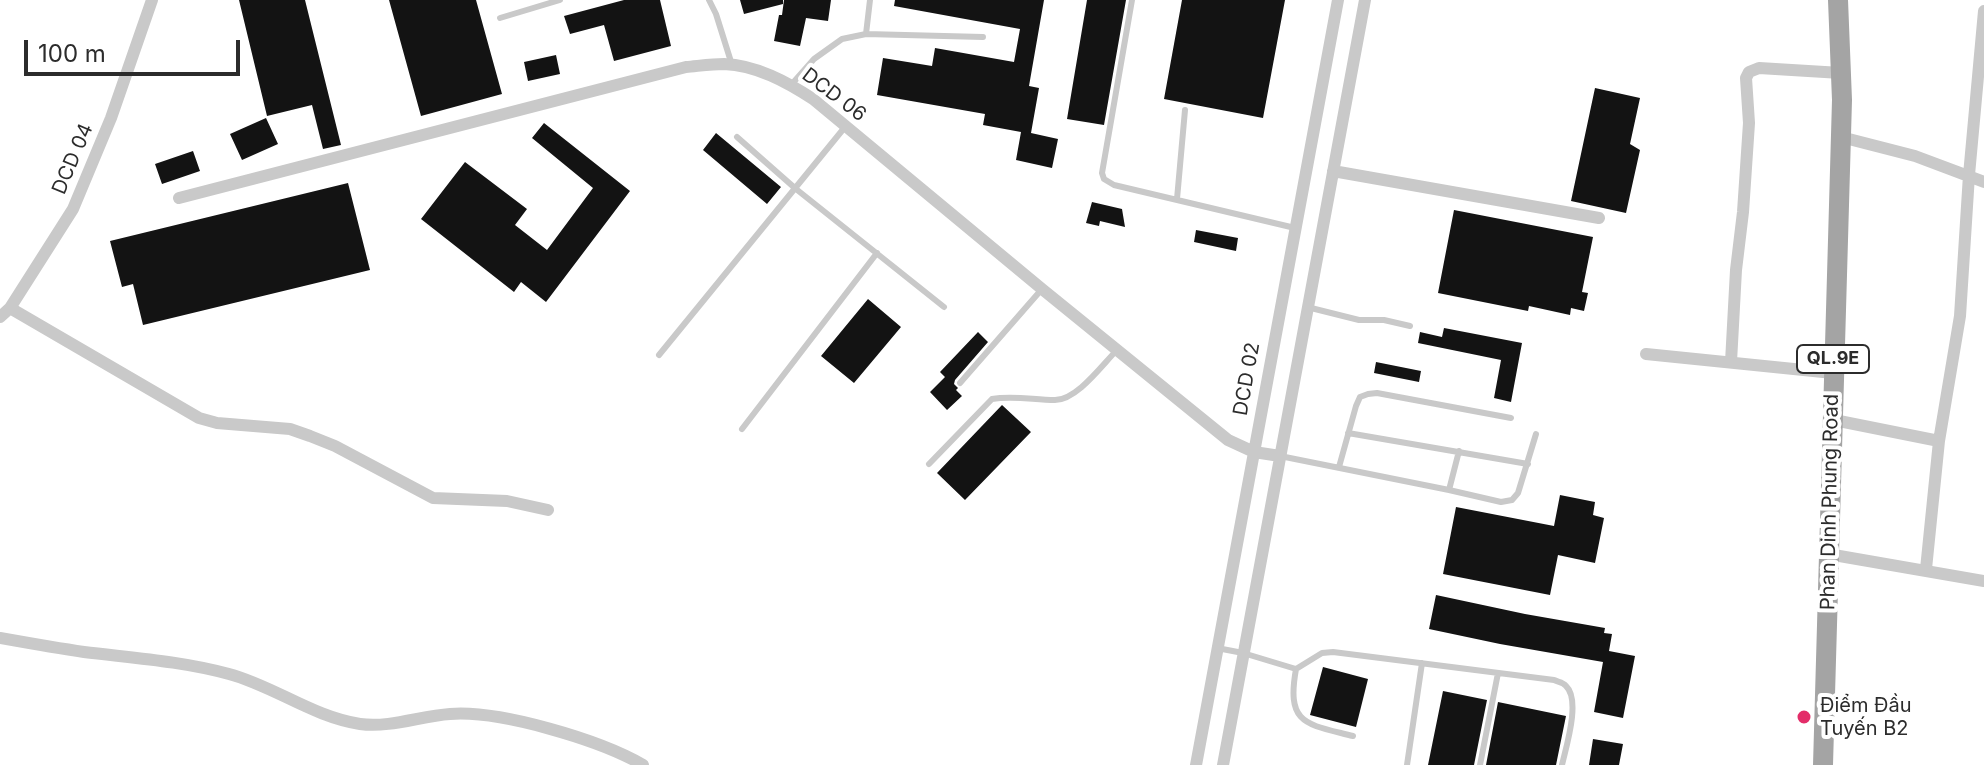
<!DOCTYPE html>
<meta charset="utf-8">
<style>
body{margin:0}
#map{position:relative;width:1984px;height:765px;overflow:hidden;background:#fff;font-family:Inter,sans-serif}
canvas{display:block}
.scale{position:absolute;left:24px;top:40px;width:216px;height:36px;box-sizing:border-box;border:4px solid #2c2c2c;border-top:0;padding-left:10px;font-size:24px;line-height:28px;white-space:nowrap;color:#2c2c2c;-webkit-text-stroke:6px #fff;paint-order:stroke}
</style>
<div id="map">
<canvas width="1984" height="765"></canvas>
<div class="scale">100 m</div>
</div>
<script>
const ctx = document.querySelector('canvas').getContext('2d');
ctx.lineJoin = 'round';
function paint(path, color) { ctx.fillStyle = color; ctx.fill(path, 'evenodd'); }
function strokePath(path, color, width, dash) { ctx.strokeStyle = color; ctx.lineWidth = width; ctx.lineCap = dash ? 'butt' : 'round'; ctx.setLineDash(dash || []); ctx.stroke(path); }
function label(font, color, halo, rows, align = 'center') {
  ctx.font = font + ' Inter,sans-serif'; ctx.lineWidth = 8; ctx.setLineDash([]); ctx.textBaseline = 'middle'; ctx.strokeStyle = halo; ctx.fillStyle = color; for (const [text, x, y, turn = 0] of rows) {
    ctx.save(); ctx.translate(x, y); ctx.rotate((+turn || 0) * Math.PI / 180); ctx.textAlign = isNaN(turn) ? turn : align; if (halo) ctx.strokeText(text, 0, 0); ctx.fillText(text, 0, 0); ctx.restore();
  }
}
paint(new Path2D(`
 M239,0H305L341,145L323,149L312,105L267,116Z
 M389,0H476L502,94L421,116Z
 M624,0H660L671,46L614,61L604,25L570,34L564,16Z
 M740,0H783V4L744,14Z
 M784,0H831L828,21L806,18L800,46L774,41L779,15H782Z
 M895,0H1044L1029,86L1039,88L1031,133L1058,139L1052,168L1016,160L1021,132L983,125L985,114L877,95L883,58L932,66L935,48L1014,62L1020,29L894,6Z
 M1087,0H1126L1104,125L1067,119Z
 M1182,0H1285L1263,118L1164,99Z
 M556,55L560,74L528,81L524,62Z
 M1595,88L1640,98L1630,144L1640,150L1626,213L1571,201Z
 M266,118L278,144L242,160L230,134Z
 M544,123L630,191L546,302L521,282L514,292L421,219L465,162L527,209L515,225L547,250L593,188L532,138Z
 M716,133L781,187L767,204L703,150Z
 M193,151L200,171L162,184L155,164Z
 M348,183L370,270L143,325L133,284L122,287L110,241Z
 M1092,202L1122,209L1125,227L1100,221L1099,226L1086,223Z
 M1454,210L1593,237L1582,292L1588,293L1584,311L1571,308L1570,315L1529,306L1528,311L1438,293Z
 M1196,230L1238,238L1236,251L1194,242Z
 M868,299L901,327L854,383L821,356Z
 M1444,328L1522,343L1511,402L1494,398L1501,360L1418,343L1420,332L1442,337Z
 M978,332L988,342L955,380L954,384L958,388L956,390L962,396L947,410L930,392L945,377L940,372Z
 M1376,362L1421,371L1419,382L1374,373Z
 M1002,405L1031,432L965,500L937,473Z
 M1560,495L1595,502L1593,515L1604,518L1595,563L1558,555L1550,595L1443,574L1456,507L1554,526Z
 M1436,595L1525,614L1605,628L1604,633L1612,634L1609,651L1635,656L1623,718L1594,712L1603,662L1500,644L1429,629Z
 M1323,667L1368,679L1356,727L1310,715Z
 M1443,691L1487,700L1474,765H1428Z
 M1498,702L1566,716L1556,765H1486Z
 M1593,739L1623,744L1619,765H1589Z`), '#131313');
strokePath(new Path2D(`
 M709,0L716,14L732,65
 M1132,0L1102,173L1104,179L1114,185L1295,228
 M500,18L560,0
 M866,34L870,0
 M791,85L814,59L842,39L866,34L983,37
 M737,137L796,189L944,307
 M1177,199L1185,110
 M1307,307L1359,320H1384L1410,326
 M659,355L845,127
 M960,383L1042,289
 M742,429L877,253
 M1348,433L1528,464
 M1280,456L1449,490L1501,502L1512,500L1518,493L1536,434
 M929,464L992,399C1013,395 1034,400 1055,400C1077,400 1102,365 1117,350
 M1339,467L1356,406L1360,397L1368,394L1377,393L1511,418
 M1449,490L1459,451
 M1217,648L1243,653L1296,669L1322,653L1333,652L1554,680C1558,682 1563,682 1566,686C1581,700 1566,747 1562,765
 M1296,669C1286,725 1306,724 1353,736
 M1407,765L1422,663
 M1480,765L1498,673`), '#c9c9c9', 6);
strokePath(new Path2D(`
 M1841,137L1915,156L1984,182
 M1333,171L1599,218
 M179,198L686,67C698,66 712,64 724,64C756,65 787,82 813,99L1042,289L1228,440L1254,452L1280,456
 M10,308L199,418L217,423L290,429L310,436L335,446L433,498L507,501L548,510
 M0,317L10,308L73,209L111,118L152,0
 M1646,354L1833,373
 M1731,362L1736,270L1743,212L1749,123L1746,78L1749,72L1759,68L1841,73
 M1834,420L1939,441
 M1828,554L1984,581
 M1926,569L1939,441L1960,316L1969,175L1984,11
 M0,638C28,643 56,648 84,652C133,658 181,661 229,674C274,686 313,717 360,724C391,728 420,716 450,714C500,710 600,740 643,765
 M1196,765L1338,0
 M1223,765L1365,0`), '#c9c9c9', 12);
strokePath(new Path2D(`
 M1823,765L1842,100L1838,0`), '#a4a4a4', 20);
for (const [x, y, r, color] of [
 [1804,717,8,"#e32d69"]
]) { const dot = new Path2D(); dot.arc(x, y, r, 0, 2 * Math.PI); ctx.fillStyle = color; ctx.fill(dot); strokePath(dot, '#fff', 3); }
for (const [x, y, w] of [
 [1833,359,72]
]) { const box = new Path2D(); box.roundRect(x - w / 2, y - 14, w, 28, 6); ctx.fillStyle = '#fff'; ctx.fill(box); strokePath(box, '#2c2c2c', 2); }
label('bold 18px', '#2c2c2c', null, [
 ["QL.9E",1833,359]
]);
label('20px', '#2c2c2c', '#fff', [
 ["DCD 06",834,95,37],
 ["DCD 04",73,159,-67],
 ["DCD 02",1247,379,-80],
 ["Phan Dinh Phung Road",1830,502,-89]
]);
label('20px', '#2c2c2c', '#fff', [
 ["Điểm Đầu",1820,706],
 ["Tuyến B2",1820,729]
], 'left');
</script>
